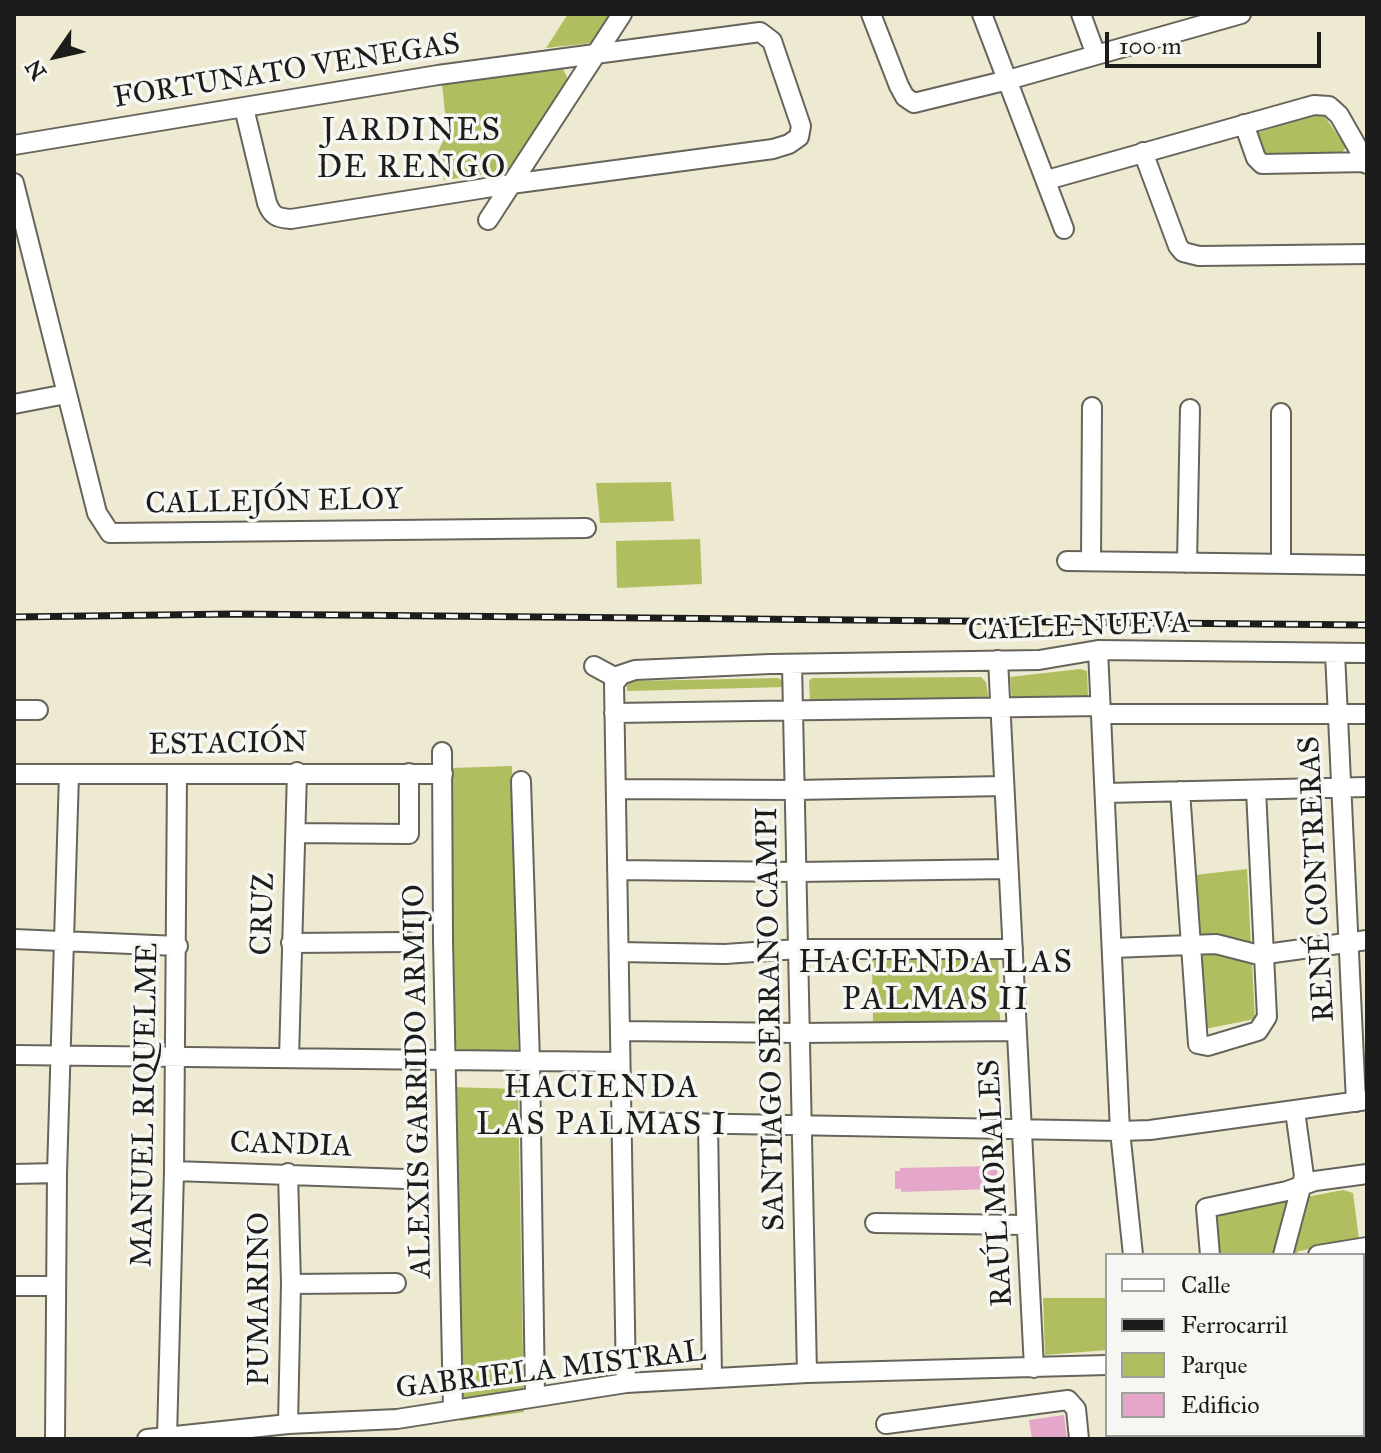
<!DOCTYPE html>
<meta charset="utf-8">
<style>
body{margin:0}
#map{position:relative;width:1381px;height:1453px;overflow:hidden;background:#eee9d1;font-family:"IM FELL Great Primer",serif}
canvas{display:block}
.frame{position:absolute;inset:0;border:16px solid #1c1c1c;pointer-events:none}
.legend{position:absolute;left:1105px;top:1253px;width:260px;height:184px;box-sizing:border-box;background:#f6f6f2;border:2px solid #9f9f9c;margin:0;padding:10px 14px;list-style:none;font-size:24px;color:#1c1c1c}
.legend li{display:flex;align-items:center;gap:16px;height:40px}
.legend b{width:40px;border:2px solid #9f9f9c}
.north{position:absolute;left:16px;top:16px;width:80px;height:80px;-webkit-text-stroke:6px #f6f6f2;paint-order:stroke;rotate:236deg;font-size:22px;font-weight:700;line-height:32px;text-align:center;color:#1c1c1c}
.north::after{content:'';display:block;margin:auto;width:28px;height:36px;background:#1c1c1c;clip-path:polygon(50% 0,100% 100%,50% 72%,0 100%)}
.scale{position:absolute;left:1105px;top:32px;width:216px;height:36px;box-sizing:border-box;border:4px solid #1c1c1c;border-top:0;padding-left:10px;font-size:24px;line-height:28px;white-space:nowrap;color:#1c1c1c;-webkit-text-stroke:6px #f6f6f2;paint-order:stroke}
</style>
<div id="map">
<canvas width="1381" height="1453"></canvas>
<div class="frame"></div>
<ul class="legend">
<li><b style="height:10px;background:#fff"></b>Calle</li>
<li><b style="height:10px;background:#1c1c1c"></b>Ferrocarril</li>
<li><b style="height:22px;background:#b0be60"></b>Parque</li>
<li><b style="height:22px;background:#e4a7ca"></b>Edificio</li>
</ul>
<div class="north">N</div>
<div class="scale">100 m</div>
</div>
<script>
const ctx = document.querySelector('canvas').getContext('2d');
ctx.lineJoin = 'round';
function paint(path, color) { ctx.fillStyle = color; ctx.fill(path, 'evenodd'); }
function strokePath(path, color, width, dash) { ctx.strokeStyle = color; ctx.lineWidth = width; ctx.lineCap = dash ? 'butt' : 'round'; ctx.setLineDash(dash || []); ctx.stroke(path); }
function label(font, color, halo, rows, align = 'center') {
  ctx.font = font + ' "IM FELL Great Primer",serif'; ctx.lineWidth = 7; ctx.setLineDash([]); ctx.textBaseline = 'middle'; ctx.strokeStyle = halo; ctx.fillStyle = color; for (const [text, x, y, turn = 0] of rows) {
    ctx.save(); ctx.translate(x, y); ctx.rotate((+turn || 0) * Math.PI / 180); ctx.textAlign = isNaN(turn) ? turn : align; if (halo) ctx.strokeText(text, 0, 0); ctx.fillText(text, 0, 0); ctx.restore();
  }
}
paint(new Path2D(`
 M568,14H611L592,43L546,48Z
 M563,69L568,79L507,171L444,180L438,152L447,132L442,84Z
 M1313,114L1325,117L1346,147L1340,156L1263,159L1254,134Z
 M671,482L674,521L600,523L596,483Z
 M700,539L702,584L617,588L616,541Z
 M1080,669L1087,671L1088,696L1084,700L1012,701L1010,677Z
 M981,677L986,682L989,700L810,701L809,681L812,678Z
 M778,678L785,682L786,687L627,691V685L632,681Z
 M512,766L519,1071L455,1070L451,768Z
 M1247,869L1255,1019L1205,1029L1195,875Z
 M998,957L1000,1020L873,1022L872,959Z
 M450,1087L518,1089L524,1412L460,1421Z
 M1343,1190L1353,1193L1359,1239L1355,1241L1299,1251L1294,1255H1212L1210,1219L1217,1214Z
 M1043,1298H1107V1350L1045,1355Z`), '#b0be60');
paint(new Path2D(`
 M991,1166V1169H997L998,1187H992V1189L901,1192V1189H895V1171H900V1168Z
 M1064,1415L1067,1439H1032L1029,1420Z`), '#e4a7ca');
const minor = new Path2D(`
 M871,14L899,86L905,97L914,103L1008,80L1241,14
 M982,14L1064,229
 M1081,14L1096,55
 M1244,124L1256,158L1262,164L1366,162
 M14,145L438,75L760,32L772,41L801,126L799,137L789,144L773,149L511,184L291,219C277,218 272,216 267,203L244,108
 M1143,152L1178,246L1183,252L1199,256L1367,254
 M1047,180L1314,105L1329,106L1339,115L1367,164
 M14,183L97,513L110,533L586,528
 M488,220L622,14
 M14,404L66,394
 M1067,561L1367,565
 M1091,561L1092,407
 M1187,563L1190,409
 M1281,564V413
 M1098,650L1120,1131L1133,1255
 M1335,653L1356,1102
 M998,660L1034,1368
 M792,664L807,1373
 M594,666L618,679
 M14,710H38
 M614,713L1100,706
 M1101,714H1367
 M442,752L443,940L453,1409
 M14,774H443
 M521,781L530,1061L535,1397
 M616,789L795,790L1004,786
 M1180,791L1198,1044L1208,1046L1258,1031L1267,1017L1256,790
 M1105,793L1367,787
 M296,833L409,834V773
 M617,870L797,872L1008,869
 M14,939L178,946
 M291,943L407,942
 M1112,948L1216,944L1259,955L1367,940
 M619,952L725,954L798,949H1013
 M620,1031L800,1033L1017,1031
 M14,1055L620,1062
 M289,1058L297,772
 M622,1122L1120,1131L1150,1130L1367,1100
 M708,1124L712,1378
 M174,1171L405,1179
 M14,1174L57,1173
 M875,1223L1027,1225
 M1210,1255L1206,1208L1287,1191L1315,1181L1367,1174
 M1283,1255L1304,1176L1295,1111
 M1318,1255L1367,1247
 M291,1284L396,1283
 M14,1286H55
 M1363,1331H1367
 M626,1383L614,684L620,675L635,670L770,664L1039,660L1098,650L1367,653
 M1363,1413H1367
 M288,1424L291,1284L288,1173
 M886,1424L1068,1400L1076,1409L1079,1439
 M1171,1435L1172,1439
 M1259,1435L1260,1439
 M167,1437L174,1171L177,774
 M55,1439L57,1173L69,774
 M147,1439L288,1424L397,1419L626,1383L807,1373L1107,1365
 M1348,1439V1435`);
strokePath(minor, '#66645b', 22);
strokePath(minor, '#fff', 18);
const rail = new Path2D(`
 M14,617L234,614L1367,625`);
strokePath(rail, '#1c1c1c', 7);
strokePath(rail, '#f6f6f2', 4, [12]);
label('30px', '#1c1c1c', '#f6f6f2', [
 ["FORTUNATO VENEGAS",287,72,-9],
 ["CALLEJÓN ELOY",274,503,-1],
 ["CALLE NUEVA",1079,628,-2],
 ["ESTACIÓN",228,745,-1],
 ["RENÉ CONTRERAS",1318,879,-93],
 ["CRUZ",264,914,-88],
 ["SANTIAGO SERRANO CAMPI",772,1019,-91],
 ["ALEXIS GARRIDO ARMIJO",419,1081,-91],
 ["MANUEL RIQUELME",146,1105,-89],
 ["CANDIA",291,1146,2],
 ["RAÚL MORALES",997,1183,-93],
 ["PUMARINO",261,1299,-90],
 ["GABRIELA MISTRAL",551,1371,-7]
]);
ctx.letterSpacing = '2px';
label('32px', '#1c1c1c', '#f6f6f2', [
 ["JARDINES",412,132],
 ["DE RENGO",412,169],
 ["HACIENDA LAS",936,964],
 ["PALMAS II",936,1001],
 ["HACIENDA",602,1089],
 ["LAS PALMAS I",602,1126]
]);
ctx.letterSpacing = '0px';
</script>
